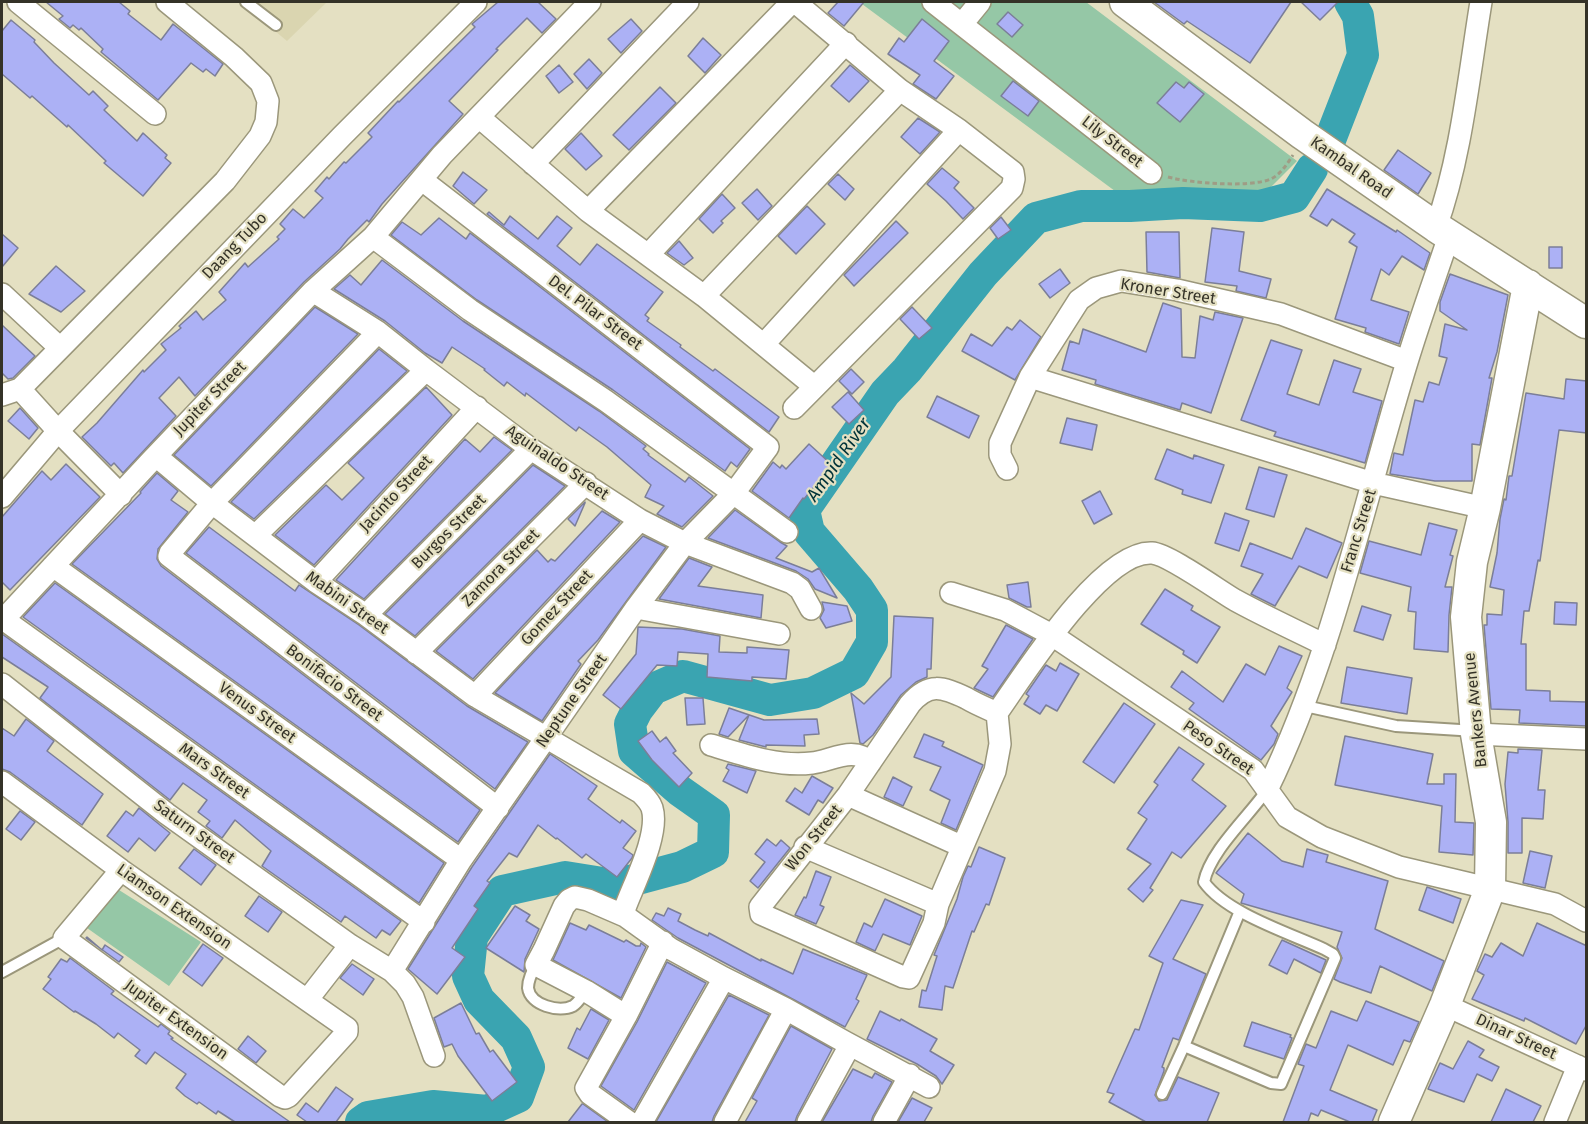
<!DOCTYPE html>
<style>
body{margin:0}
#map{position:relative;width:1588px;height:1124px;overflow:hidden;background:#e4e0c2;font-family:"Fira Sans",sans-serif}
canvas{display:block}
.frame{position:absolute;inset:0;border:3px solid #343227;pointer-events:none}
</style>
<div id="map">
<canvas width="1588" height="1124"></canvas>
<div class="frame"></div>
</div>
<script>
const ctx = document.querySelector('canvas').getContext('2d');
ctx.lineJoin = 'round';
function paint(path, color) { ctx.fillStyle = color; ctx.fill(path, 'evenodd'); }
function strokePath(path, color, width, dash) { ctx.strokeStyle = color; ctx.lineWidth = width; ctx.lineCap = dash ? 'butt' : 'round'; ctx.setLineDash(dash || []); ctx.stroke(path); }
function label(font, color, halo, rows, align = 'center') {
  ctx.font = font + ' "Fira Sans",sans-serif'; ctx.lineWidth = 4.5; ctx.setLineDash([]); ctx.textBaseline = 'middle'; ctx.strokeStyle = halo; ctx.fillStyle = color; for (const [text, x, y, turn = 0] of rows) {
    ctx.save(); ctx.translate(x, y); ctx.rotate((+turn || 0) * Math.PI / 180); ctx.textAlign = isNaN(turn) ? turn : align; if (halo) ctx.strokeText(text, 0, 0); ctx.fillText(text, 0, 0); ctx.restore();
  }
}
paint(new Path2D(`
 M240,2H327L287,41Z`), '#dad5b0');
paint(new Path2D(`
 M864,2H1086L1297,161L1260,198L1119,194L862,4Z
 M119,890L201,942L169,986L87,928Z`), '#95c7a6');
strokePath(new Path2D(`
 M1328,145L1363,55L1358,16L1350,2
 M361,1122L368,1117L433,1106L487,1111L518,1097L529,1067L516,1038L479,1000L468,976L472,937L502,891L565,877L615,885L682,867L713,852L714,815L680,791L634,751L630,724L637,710L653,689L683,676L770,700L813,693L854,673L872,642V610L858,589L809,532L804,510L885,393L907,370L983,274L1036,218L1081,206H1130L1183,203L1260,206L1294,197L1312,169`), '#3aa4b1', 32);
const building = new Path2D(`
 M46,2H119L130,11L128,14L161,40L173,24L223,64L215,76L206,69L203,72L191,63L158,100L101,52L103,49L81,28L79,30L73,25L70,28L59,19L63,16Z
 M498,2H538L556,19L542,33L527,18L496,49L498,50L449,101L463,114L382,204L369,222L367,220L348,239L340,249L304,282L195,396L179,377L159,398L176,416L123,473L114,463L111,466L82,437L97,423L143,370L144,372L166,350L161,344L181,328L179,326L196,311L203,320L226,300L219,292L245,263L248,267L279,239L277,237L285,229L280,224L293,209L304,218L323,198L315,191L327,177L329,179L344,162L346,163L372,137L368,133L398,101L399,102L475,27L472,24Z
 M838,2H864L844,26L828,13Z
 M1154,2H1291L1250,63L1187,21L1184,24Z
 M1301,2H1338L1320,20Z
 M1008,12L1023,25L1012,37L997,24Z
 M631,19L642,31L621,53L608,39Z
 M922,19L949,41L934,61L954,76L936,99L913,84L920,75L888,54L899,38L904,42Z
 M11,20L35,40L34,42L54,63L89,95L93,91L108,106L104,110L137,141L143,133L167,155L165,158L171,163L143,196L104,163L106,161L68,125L67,127L32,96L30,98L2,74V31Z
 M703,38L721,55L705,73L688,56Z
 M589,59L602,73L587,89L574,74Z
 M559,65L573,82L559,93L546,76Z
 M850,65L869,81L849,102L831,86Z
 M1013,81L1039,101L1028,116L1001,96Z
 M1176,82L1184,88L1189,82L1204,94L1180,122L1157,103Z
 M660,87L676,103L629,150L613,135Z
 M918,118L940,132L920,154L901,137Z
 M581,133L602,156L586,170L565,149Z
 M1398,150L1431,173L1418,194L1384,170Z
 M942,168L959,182L954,188L974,208L963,219L946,201L927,184Z
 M463,172L487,190L474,204L453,186Z
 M838,174L854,189L845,200L828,184Z
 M757,189L772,206L758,220L742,203Z
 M1327,189L1396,232L1397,230L1430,253L1424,270L1402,256L1389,275L1381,269L1371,300L1409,312L1399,344L1365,332L1366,328L1335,319L1357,247L1349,242L1355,234L1332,219L1327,226L1310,216Z
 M722,194L735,208L721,221L723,223L713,233L699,219Z
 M807,206L825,224L796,254L778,236Z
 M489,212L504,225L510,216L538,239L557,216L572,228L557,246L580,265L597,244L663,292L645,315L649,318L647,321L681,345L680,347L713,371L715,369L779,417L769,432L487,214Z
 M1001,217L1011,230L998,239L990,228Z
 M439,218L466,239L470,233L750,449L737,467L731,462L725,471L613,390L477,300L391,235L402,222L421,235Z
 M896,221L908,233L854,286L844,275Z
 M1212,228L1244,232L1239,271L1271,279L1266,298L1236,291L1237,286L1205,282Z
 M1146,232H1179L1180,278L1147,272Z
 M2,234L18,248L2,267Z
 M679,241L693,258L684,265L667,253Z
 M1549,247H1562V268H1549Z
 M382,260L463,321L599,411L646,446L643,449L649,454L648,455L685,482L689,477L713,496L682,527L657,514L664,506L645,497L651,485L607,447L579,427L576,431L526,393L525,396L507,382L504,386L484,370L485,369L452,347L442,363L425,353L385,321L334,289L350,275L361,285Z
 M56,266L85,291L61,312L29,294Z
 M1060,269L1070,283L1050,298L1039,284Z
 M1450,274L1508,295L1497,352L1489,378H1492L1480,445L1472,444V481H1435L1390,474L1394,453L1403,455L1415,400L1423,402L1429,382L1439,385L1447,358L1439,356L1445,324L1467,330L1440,311V302Z
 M1163,303L1181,309L1182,357L1195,358L1200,316L1213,320L1215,312L1243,318L1211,413L1182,403L1180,410L1095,384L1096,380L1062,370L1070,341L1079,344L1083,329L1146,352Z
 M315,307L358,334L211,486L174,455Z
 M912,307L932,328L919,339L900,319Z
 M1020,320L1041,337L1015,380L962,351L971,334L992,346L1007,327L1012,330Z
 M2,325L35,356L13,378L8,379L2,373Z
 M1271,340L1302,350L1287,394L1319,405L1334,360L1361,369L1353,392L1382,401L1365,463L1274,436L1276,432L1241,420Z
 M379,349L407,371L254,519L231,502Z
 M851,369L864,382L852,394L839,381Z
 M1566,379L1587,381V433L1559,430L1540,561L1538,560L1529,611H1524L1521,644H1526V690L1550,691V701L1587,702V726L1519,723L1520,710L1491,709L1484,625H1487V614L1502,615L1504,590L1490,587L1497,553L1500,519L1504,499L1506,500L1509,476H1512L1526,393L1564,399Z
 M426,387L452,415L314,565L275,535L326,485L342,500L364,478L348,463Z
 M848,392L864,410L849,424L832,407Z
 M937,396L979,416L969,438L927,417Z
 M20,408L38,428L29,439L8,421Z
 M1067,418L1097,425L1092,450L1060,443Z
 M494,437L512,450L364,599L336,580L465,439L480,452Z
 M809,444L832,465L804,499L803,498L789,518L752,491L773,462L780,468L782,465L786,469Z
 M1167,449L1193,459L1194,455L1224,465L1211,503L1182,494L1183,490L1155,479Z
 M66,464L100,497L10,590L2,582V517L42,471L51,480Z
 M533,465L565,486L415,636L385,614Z
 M1259,467L1287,475L1274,517L1246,509Z
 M157,473L178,491L171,500L188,512L158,549L157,559L161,566L480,810L458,842L72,564L141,493L140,492Z
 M1100,491L1112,514L1094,524L1082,501Z
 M585,502V503L575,526L568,519Z
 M735,510L780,542L787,546L776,558L812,572L819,568L837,598L815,589L808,579L796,571L708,538Z
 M602,511L620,522L473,679L436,651L537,550L548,562L551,559L555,561Z
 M1225,513L1249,521L1239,551L1215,543Z
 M1429,523L1457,530L1450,555L1453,556L1445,587H1452L1449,615L1448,652L1414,649L1416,612L1408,611L1411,587L1360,573L1369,541L1421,555Z
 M209,527L295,591L299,585L359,625L467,706L528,742L495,789L186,553Z
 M1306,528L1342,543L1327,578L1299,566L1275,606L1251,594L1263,574L1241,566L1250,543L1292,559Z
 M643,536L666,547L598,640L578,661L581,664L542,721L495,693Z
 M689,558L712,567L698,586L763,595L761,618L659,599Z
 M1028,582L1031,607H1027L1009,598L1007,585Z
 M55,583L444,863L419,903L23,617Z
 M1165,589L1193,606L1191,610L1220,627L1197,663L1183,654L1184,651L1141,624Z
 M822,602L847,606L852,621L826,628L820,618L824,610Z
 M1555,602L1577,603L1576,625L1554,624Z
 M1362,606L1391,615L1383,640L1354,631Z
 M894,616L933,618L931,669H927V677L916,682L901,695L873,735L863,744L860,743L851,693L864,704L891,677Z
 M1006,625L1033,639L993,697L974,688L988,669L982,666Z
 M638,627L682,629L720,636L719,652L747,653V647L789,650L786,679L752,677V681L707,677L708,654L678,652L677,666L657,665L621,709L603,695L636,654Z
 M2,634L401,921L390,935L382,930L376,938L345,916L341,922L262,866L271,851L235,820L222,838L206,826L210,821L198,812L207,800L183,783L170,800L40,698L48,687L2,657Z
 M1279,646L1302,656L1287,688L1292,692L1271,726L1278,734L1274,744L1261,760L1189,709L1194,703L1171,687L1182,671L1223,702L1246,664L1265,675Z
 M1060,663L1079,674L1057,711L1046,705L1040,714L1024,704L1029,696L1026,694L1046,665L1056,671Z
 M1347,667L1412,678L1407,714L1341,703Z
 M685,698H703L705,724L687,725Z
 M1124,703L1155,724L1114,783L1083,762Z
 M729,708L764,720L817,719L819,734L804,735L805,746L766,745V747L739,740L749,715L728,737L719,734Z
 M26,719L54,741L47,751L103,794L82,825L10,772L2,769V728L14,736Z
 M652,731L660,742L666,737L676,751L673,753L692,773L679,787L652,760L638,741Z
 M924,734L944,742L942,746L983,765L956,830L941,823L950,800L930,790L941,767L914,757Z
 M1345,736L1433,754L1427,784H1444V774H1456L1455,822L1474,823L1473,855L1439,852L1442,806L1335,785Z
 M1179,747L1204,764L1192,780L1226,806L1181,858L1172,852L1150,888L1153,890L1143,902L1128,889L1151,864L1127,849L1147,819L1138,813L1158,785L1154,782Z
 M1518,749L1542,750L1538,790H1545L1543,819L1522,818V853H1508V822L1505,784L1508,752L1518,753Z
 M550,754L597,786L588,799L620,823L622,820L636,831L623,848L633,855L632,858L617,877L586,854L582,858L557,838L556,839L538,825L517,857L509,853L487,881L490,883L474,906L478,909L452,948L465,957L437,994L408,969L472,867Z
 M728,764L756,771L747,793L723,781L729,770L726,768Z
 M812,776L833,788L823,803L818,800L809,815L786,801L795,788L802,793Z
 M893,777L912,787L903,806L884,797Z
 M139,808L170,833L155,851L139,838L128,852L107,836L126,811L133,816Z
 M20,811L35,822L21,840L6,829Z
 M1248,833L1282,861L1303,867L1307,849L1328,855L1326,862L1388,881L1375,929L1444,961L1432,991L1380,966L1371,993L1340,982L1334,979L1342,958L1337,947L1342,932L1241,903L1244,894L1216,873Z
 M767,839L776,846L781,840L790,848L758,888L750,881L765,862L755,854Z
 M979,847L1005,858L989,905L986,904L974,932L972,931L953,988L945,986L942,1010L919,1007L922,990L926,991L937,956L934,955L957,899L963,877L968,866L971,867Z
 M194,849L216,865L201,885L179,868Z
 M1530,851L1552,856L1545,888L1523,883Z
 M816,871L831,877L820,905L824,907L816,924L795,915L804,897L806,898Z
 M1427,887L1461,899L1453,923L1419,910Z
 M259,896L282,912L268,932L245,916Z
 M885,899L922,916L910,945L883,934L875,951L856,942L864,923L872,927Z
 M1181,900L1203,905L1173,959L1206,974L1179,1040L1173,1038L1162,1067L1164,1068V1071L1155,1095L1159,1101L1167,1100L1178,1077L1219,1093L1207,1122H1146L1109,1102L1114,1094L1107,1092L1135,1029L1139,1030L1163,963L1149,956Z
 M515,906L530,915L526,921L539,929L525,959L524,972L486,948Z
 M668,908L681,914L678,921L695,930L708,936L709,933L761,961V959L793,974L803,949L867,975L856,999L859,1001L845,1027L678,938L652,920L656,913L664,916Z
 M570,923L586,930L589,925L624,942L626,940L636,946H640L641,943L646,947L621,998L553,960Z
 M1537,923L1587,946V1024L1576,1044L1525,1018L1524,1021L1472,999L1484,975L1477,971L1485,954L1492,957L1501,943L1523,956Z
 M87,937L102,950L105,945L123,957L119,962L86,938Z
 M1282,940L1326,960L1321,973L1294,959L1287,974L1269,965Z
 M203,944L223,958L202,986L183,972Z
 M70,958L114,991L111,994L158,1027L161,1024L170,1031L168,1034L173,1038L171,1039L290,1122H235L218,1111L216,1114L199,1102L197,1104L185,1096L176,1088L186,1074L155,1052L146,1064L135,1056L140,1050L118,1033L114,1038L96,1024L75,1011L74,1012L43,989L51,979L48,977L61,959L67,962Z
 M667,962L706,983L634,1110L601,1086L637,1022Z
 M352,964L374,979L363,995L340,978Z
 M729,995L769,1015L714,1116L712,1122H656Z
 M1366,1001L1419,1022L1410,1042L1404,1040L1393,1065L1348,1045L1330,1090L1377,1110L1372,1122H1350L1321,1110L1318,1116L1311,1113L1308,1122H1283L1304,1066L1298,1064L1306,1044L1316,1048L1331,1011L1357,1021Z
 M461,1003L476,1034L479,1033L490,1052L493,1050L517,1082L492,1101L458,1056L452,1044L444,1047L434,1018Z
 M591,1009L609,1020L588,1059L568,1048L577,1028L580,1030Z
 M880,1011L900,1021L901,1019L937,1039L930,1051L954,1065L942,1084L936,1076L917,1064L867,1039Z
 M1252,1022L1291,1035L1290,1037L1292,1038L1284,1059L1244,1046Z
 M791,1026L832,1049L797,1116L795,1122H745L757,1101L752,1098Z
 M248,1036L266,1051L256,1063L238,1049Z
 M1468,1041L1484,1050L1479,1057L1499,1067L1492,1081L1477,1074L1464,1102L1428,1089L1440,1063L1453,1069Z
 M853,1069L872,1078L875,1073L892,1082L873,1116L871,1122H822Z
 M336,1087L353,1099L336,1122H307L297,1115L306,1103L318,1112Z
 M1506,1089L1541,1106L1533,1122H1491Z
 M912,1098L932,1108L924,1122H898Z
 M582,1104H583L608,1122H568Z`);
paint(building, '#acb1f5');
strokePath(building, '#7b7e98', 1.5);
const lane = new Path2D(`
 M246,2L276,25
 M1305,706L1396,726L1460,730L1473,733
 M536,965C532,972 528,979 528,988C530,1005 559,1013 573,1006C578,1003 582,996 586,991
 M2,972L64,938
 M1184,1046L1271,1083L1281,1084L1335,958L1333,954L1324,949C1289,933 1226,913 1204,882C1210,851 1249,816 1267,790
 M1162,1094L1184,1046L1240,911`);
const street = new Path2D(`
 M18,2L155,114
 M933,2L1151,173
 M962,24L980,2
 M479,117L588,211L704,296L815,387
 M533,164L688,2
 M588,211L792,2
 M1436,227C1461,158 1469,75 1481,2
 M373,237L470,310L606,401L787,532
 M648,255L846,43
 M313,291L378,332L426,370L531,449L640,520L685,543L792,583L800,589L811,609
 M2,294L60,348
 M704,296L900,90
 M378,332L212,503L170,553L169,556L498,808
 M764,344L959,130
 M1030,377L1373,483L1485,508
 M20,389L58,431L121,495
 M2,395L20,389L225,181L260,136L266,122L268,101L261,83L234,57L167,2
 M794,408L1012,188L1014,179L1013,172L959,130L900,90L795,2
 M156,456L212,503L316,582L366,615L475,696L641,793C646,798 650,802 652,808C660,834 634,883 625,908V916
 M1007,469L1000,455V443L1030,377L1079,300L1096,288L1121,281L1177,290L1281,314L1407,361
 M2,497L58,431L342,136L476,2
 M256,535L426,370
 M53,566L461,860
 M316,582L477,407
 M951,593L1005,610L1052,635L1253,770L1287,817L1322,837L1399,867L1555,904L1586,921
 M636,608L779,634
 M366,615L531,449
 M3,619L424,922
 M2,621L151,461L313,291L373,237L442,155L590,2
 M416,653L586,483
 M2,684L167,814L350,945L392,971L405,984L413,997L434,1056
 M475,696L640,520
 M997,713C986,708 976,704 966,698C942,687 929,682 910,704L848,795L760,907L761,914L903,977L909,978L934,923L938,904L995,771L1000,744L997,713C1024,675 1102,550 1152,553C1168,554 1218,590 1235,600C1264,616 1295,630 1325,645
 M1476,734L1586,739
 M711,745C744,755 777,767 812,763C831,761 855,745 870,763
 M2,782L121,870L347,1028V1032L289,1096L285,1098L280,1096L64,938L121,870
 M1267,790C1333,654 1363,505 1407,362C1420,319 1435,278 1449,236
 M848,795L961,846
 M805,847L938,904
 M392,971L461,860L636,608L685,543L734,493L768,447L422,180
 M308,999L350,945
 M1445,1005L1586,1070
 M626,1016L586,991L536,965L544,950L564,906L569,900L575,897L588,900L625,916L671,949L724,978L786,1009L845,1042L929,1087
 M629,1122L590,1094L586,1088L626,1016L663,942
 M642,1122L724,978
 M725,1122L786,1009
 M808,1122L850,1045
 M884,1122L910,1075
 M1555,1122L1578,1066`);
const secondary = new Path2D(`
 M1125,2L1302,134L1436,227L1586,323
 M1394,1122L1445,1005L1490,889L1491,822L1476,734L1466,617L1472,562L1485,508L1528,285`);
strokePath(lane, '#9b977b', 14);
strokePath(street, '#9b977b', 24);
strokePath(secondary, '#9b977b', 33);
strokePath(new Path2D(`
 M1168,177C1190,183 1249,188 1271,179C1281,174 1287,164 1293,155`), '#9f9c85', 3, [4.5, 3]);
strokePath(lane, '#fff', 10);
strokePath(street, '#fff', 21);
strokePath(secondary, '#fff', 30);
label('16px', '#343227', '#e4e0c2', [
 ["Lily Street",1112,142,38],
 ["Kambal Road",1351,168,35],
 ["Daang Tubo",235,246,-46],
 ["Kroner Street",1168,292,9],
 ["Del. Pilar Street",595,313,37],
 ["Jupiter Street",210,399,-46],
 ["Aguinaldo Street",557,463,34],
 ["Jacinto Street",396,494,-47],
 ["Franc Street",1359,531,-73],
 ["Burgos Street",449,532,-45],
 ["Zamora Street",501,568,-45],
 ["Mabini Street",347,603,35],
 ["Gomez Street",557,608,-47],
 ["Bonifacio Street",334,683,37],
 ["Neptune Street",572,701,-55],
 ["Bankers Avenue",1476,710,-96],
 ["Venus Street",257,713,36],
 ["Peso Street",1218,748,35],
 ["Mars Street",214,771,36],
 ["Saturn Street",194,832,36],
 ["Won Street",814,838,-51],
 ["Liamson Extension",174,907,35],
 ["Jupiter Extension",176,1020,36],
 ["Dinar Street",1516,1037,25]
]);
label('italic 18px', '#003339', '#e4e0c2', [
 ["Ampid River",839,460,-55]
]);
</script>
